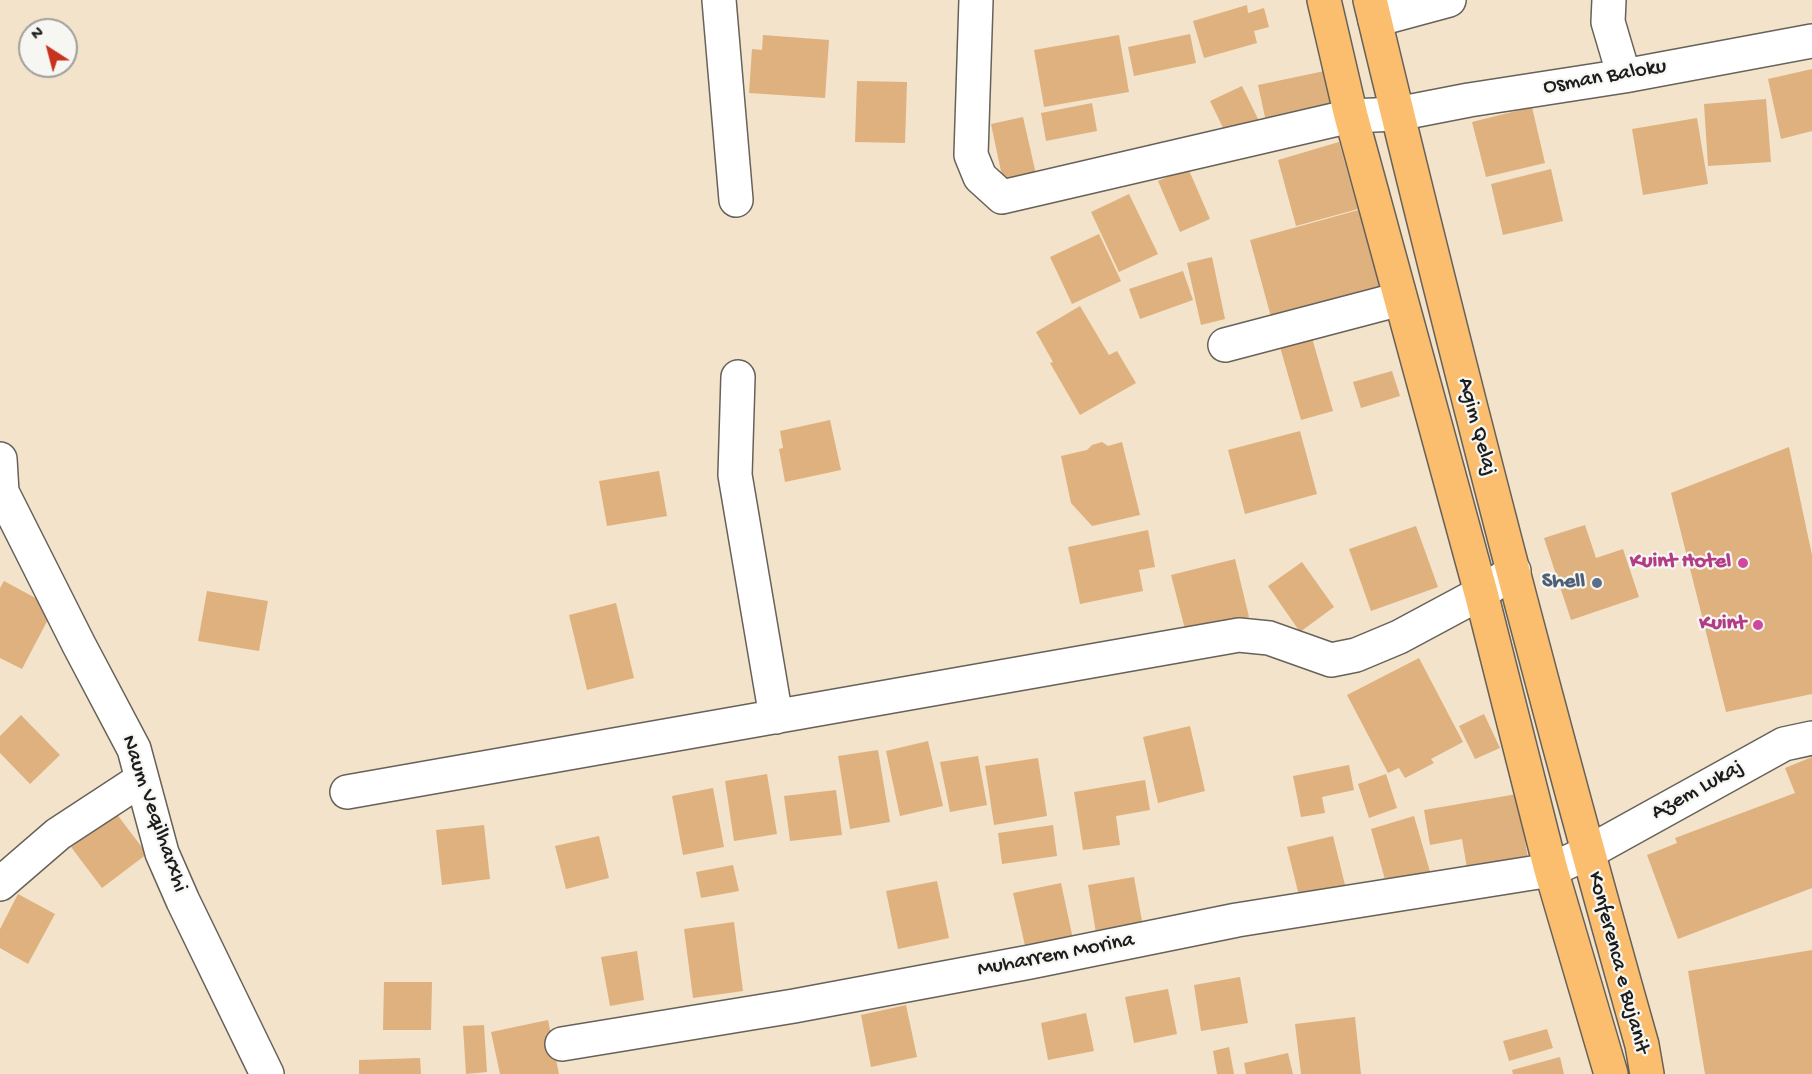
<!DOCTYPE html>
<style>
body{margin:0}
#map{position:relative;width:1812px;height:1074px;overflow:hidden;background:#f3e3cb;font-family:"Gochi Hand",sans-serif}
canvas{display:block}
.north{position:absolute;left:18px;top:18px;width:60px;height:60px;box-sizing:border-box;background:#f6f6f2;border:2px solid #9f9f9c;border-radius:50%;rotate:324deg;font-size:16px;font-weight:700;line-height:24px;text-align:center;color:#1c1c1c}
.north::after{content:'';display:block;margin:auto;width:21px;height:27px;background:#c8321e;clip-path:polygon(50% 0,100% 100%,50% 72%,0 100%)}
</style>
<div id="map">
<canvas width="1812" height="1074"></canvas>
<div class="north">N</div>
</div>
<script>
const ctx = document.querySelector('canvas').getContext('2d');
ctx.lineJoin = 'round';
function paint(path, color) { ctx.fillStyle = color; ctx.fill(path, 'evenodd'); }
function strokePath(path, color, width, dash) { ctx.strokeStyle = color; ctx.lineWidth = width; ctx.lineCap = dash ? 'butt' : 'round'; ctx.setLineDash(dash || []); ctx.stroke(path); }
function label(font, color, halo, rows, align = 'center') {
  ctx.font = font + ' "Gochi Hand",sans-serif'; ctx.lineWidth = 4.5; ctx.setLineDash([]); ctx.textBaseline = 'middle'; ctx.strokeStyle = halo; ctx.fillStyle = color; for (const [text, x, y, turn = 0] of rows) {
    ctx.save(); ctx.translate(x, y); ctx.rotate((+turn || 0) * Math.PI / 180); ctx.textAlign = isNaN(turn) ? turn : align; if (halo) ctx.strokeText(text, 0, 0); ctx.fillText(text, 0, 0); ctx.restore();
  }
}
paint(new Path2D(`
 M1247,5L1248,13L1264,8L1269,27L1254,31L1257,43L1204,58L1193,21Z
 M1190,34L1196,63L1134,76L1128,47Z
 M763,35L829,40L825,98L749,93L752,49L762,50Z
 M1119,35L1129,92L1044,107L1034,50Z
 M1334,69L1343,114L1268,131L1258,85Z
 M1812,69V131L1781,139L1768,79Z
 M857,81L907,82L905,143L855,142Z
 M1242,86L1260,123L1228,138L1210,101Z
 M1766,99L1771,162L1708,166L1704,104Z
 M1092,103L1097,131L1046,141L1041,113Z
 M1532,107L1545,163L1486,177L1472,122Z
 M1023,117L1038,183L1005,190L991,124Z
 M1697,118L1708,184L1643,195L1632,129Z
 M1339,142L1358,209L1296,226L1278,160Z
 M1188,168L1210,219L1180,232L1158,181Z
 M1551,169L1563,221L1503,235L1491,184Z
 M1129,194L1158,254L1119,272L1091,212Z
 M1362,209L1386,297L1274,328L1250,240Z
 M1099,234L1121,281L1072,304L1050,257Z
 M1212,257L1225,319L1201,325L1187,263Z
 M1183,271L1193,300L1140,319L1129,289Z
 M1080,306L1109,355L1117,351L1136,383L1080,415L1050,363L1053,362L1036,332Z
 M1310,331L1333,411L1301,420L1278,340Z
 M1392,371L1400,396L1361,408L1353,382Z
 M830,420L841,470L785,482L779,449L783,448L780,431Z
 M1300,431L1317,494L1245,514L1228,450Z
 M1102,442L1108,446L1122,442L1140,515L1092,526L1071,503L1061,456L1087,450L1092,445Z
 M1789,447L1812,555V694L1726,712L1671,493Z
 M659,471L667,516L607,526L599,481Z
 M1585,525L1596,558L1623,549L1639,597L1571,620L1544,538Z
 M1416,526L1438,587L1371,611L1349,549Z
 M1148,530L1155,567L1139,570L1143,591L1080,604L1068,547Z
 M1235,559L1249,617L1186,633L1171,575Z
 M1302,562L1334,607L1300,632L1268,586Z
 M4,581L54,608L22,669L0,658V588Z
 M207,591L268,601L259,651L198,641Z
 M616,603L634,678L587,690L569,615Z
 M1419,658L1463,742L1431,759L1434,763L1405,778L1399,768L1388,773L1347,695Z
 M1484,714L1500,748L1475,759L1459,726Z
 M21,715L60,755L30,784L0,753V736Z
 M1190,726L1205,791L1158,803L1143,737Z
 M928,741L943,806L900,816L886,751Z
 M878,750L890,822L850,829L838,756Z
 M978,756L987,805L950,812L940,762Z
 M1812,757V888L1678,939L1647,855L1677,843L1675,838L1795,793L1785,768Z
 M1038,758L1047,816L994,825L985,766Z
 M1349,765L1354,790L1322,797L1325,813L1301,817L1293,776Z
 M767,774L777,834L734,841L725,781Z
 M1386,774L1397,808L1369,818L1358,784Z
 M1145,780L1150,810L1116,816L1120,845L1083,850L1074,792Z
 M713,788L724,847L683,855L672,796Z
 M836,790L842,835L790,841L784,796Z
 M1517,794L1530,870L1469,880L1462,839L1430,845L1424,810Z
 M116,813L147,854L102,888L71,847Z
 M1414,816L1433,882L1389,894L1371,829Z
 M484,825L490,879L442,885L436,830Z
 M1053,825L1057,856L1002,864L998,833Z
 M599,836L609,878L566,889L555,846Z
 M1333,836L1347,893L1301,904L1287,847Z
 M733,865L739,891L701,898L696,872Z
 M1134,877L1144,932L1097,939L1088,885Z
 M937,881L949,938L898,949L886,891Z
 M1061,883L1073,939L1026,950L1013,893Z
 M18,894L55,914L28,964L0,948V929Z
 M734,922L743,991L693,998L684,929Z
 M1812,950V1074H1705L1688,971Z
 M637,951L644,1000L610,1006L601,957Z
 M1240,977L1248,1023L1201,1031L1194,985Z
 M384,982H432L431,1030H383Z
 M1168,989L1177,1034L1134,1043L1125,997Z
 M906,1005L917,1057L871,1067L861,1015Z
 M1086,1013L1094,1051L1048,1060L1041,1023Z
 M1355,1017L1361,1074H1301L1295,1024Z
 M548,1020L559,1074H500L491,1032Z
 M484,1025L487,1072L466,1074L463,1026Z
 M1547,1029L1553,1048L1509,1061L1503,1041Z
 M1229,1047L1234,1074H1217L1213,1051Z
 M1288,1053L1293,1074H1246L1244,1063Z
 M1560,1057L1564,1074H1513L1512,1070Z
 M420,1058L421,1074H359V1060Z`), '#dfb17e');
const minor = new Path2D(`
 M719,0L736,200
 M976,0L971,155L980,177L1002,197L1351,116L1397,114L1469,100L1624,76L1812,41
 M1609,0L1608,22L1624,76
 M1375,20L1449,0
 M1225,345L1400,299
 M738,377L735,475L776,717
 M0,459L2,492L79,645L134,749L162,853L183,901L267,1074
 M347,792L1239,635L1269,638L1331,660L1356,655L1399,637L1481,593L1514,571
 M0,884L58,834L142,779
 M562,1044L794,1006L1030,962L1237,920L1551,870L1587,853L1784,744L1812,738`);
const major = new Path2D(`
 M1324,0L1351,116L1481,593L1551,870L1611,1074
 M1370,0C1454,350 1544,699 1642,1045L1647,1074`);
strokePath(minor, '#676259', 36);
strokePath(major, '#676259', 36);
strokePath(minor, '#fff', 33);
strokePath(major, '#fbbd6e', 33);
for (const [x, y, r, color] of [
 [1743,563,6,"#d1479c"],
 [1597,583,6,"#5c6f8a"],
 [1758,625,6,"#d1479c"]
]) { const dot = new Path2D(); dot.arc(x, y, r, 0, 2 * Math.PI); ctx.fillStyle = color; ctx.fill(dot); strokePath(dot, '#f6f6f2', 2); }
label('22px', '#1c1c1c', '#f6f6f2', [
 ["Osman Baloku",1605,78,-10],
 ["Agim Qelaj",1476,427,75],
 ["Azem Lukaj",1698,791,-29],
 ["Naum Veqilharxhi",153,814,71],
 ["Muharrem Morina",1056,956,-11],
 ["Konferenca e Bujanit",1617,963,75]
]);
label('bold 22px', '#b23c85', '#f6f6f2', [
 ["Kuint Hotel",1731,563],
 ["Kuint",1746,625]
], 'right');
label('bold 22px', '#4e5e75', '#f6f6f2', [
 ["Shell",1585,583]
], 'right');
</script>
